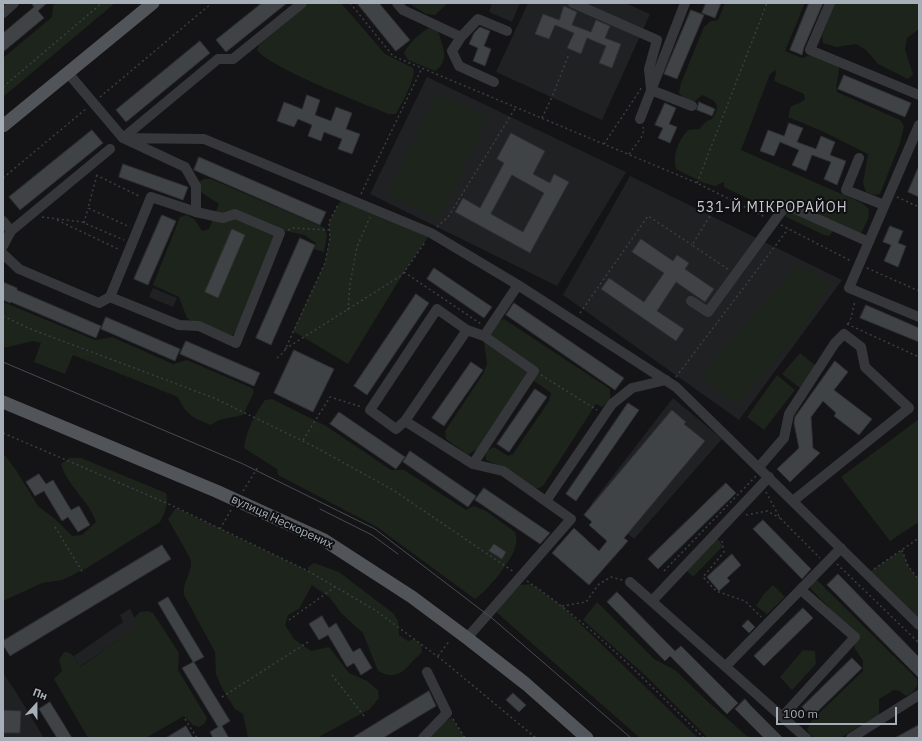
<!DOCTYPE html>
<meta charset="utf-8">
<style>
body{margin:0}
#map{position:relative;width:922px;height:741px;overflow:hidden;background:#141416;font-family:"IBM Plex Sans",sans-serif}
canvas{display:block}
.frame{position:absolute;inset:0;border:4px solid #a6aeb7;pointer-events:none}
.north{position:absolute;left:16px;top:685px;width:40px;height:40px;-webkit-text-stroke:3px #0f0f11;paint-order:stroke;rotate:21deg;font-size:11px;font-weight:700;line-height:16px;text-align:center;color:#a6aeb7}
.north::after{content:'';display:block;margin:auto;width:14px;height:18px;background:#a6aeb7;clip-path:polygon(50% 0,100% 100%,50% 72%,0 100%)}
.scale{position:absolute;left:776px;top:707px;width:121px;height:18px;box-sizing:border-box;border:2px solid #a6aeb7;border-top:0;padding-left:5px;font-size:12px;line-height:14px;white-space:nowrap;color:#a6aeb7;-webkit-text-stroke:3px #0f0f11;paint-order:stroke}
</style>
<div id="map">
<canvas width="922" height="741"></canvas>
<div class="frame"></div>
<div class="north">Пн</div>
<div class="scale">100 m</div>
</div>
<script>
const ctx = document.querySelector('canvas').getContext('2d');
ctx.lineJoin = 'round';
function paint(path, color) { ctx.fillStyle = color; ctx.fill(path, 'evenodd'); }
function strokePath(path, color, width, dash) { ctx.strokeStyle = color; ctx.lineWidth = width; ctx.lineCap = dash ? 'butt' : 'round'; ctx.setLineDash(dash || []); ctx.stroke(path); }
function label(font, color, halo, rows, align = 'center') {
  ctx.font = font + ' "IBM Plex Sans",sans-serif'; ctx.lineWidth = 4; ctx.setLineDash([]); ctx.textBaseline = 'middle'; ctx.strokeStyle = halo; ctx.fillStyle = color; for (const [text, x, y, turn = 0] of rows) {
    ctx.save(); ctx.translate(x, y); ctx.rotate((+turn || 0) * Math.PI / 180); ctx.textAlign = isNaN(turn) ? turn : align; if (halo) ctx.strokeText(text, 0, 0); ctx.fillText(text, 0, 0); ctx.restore();
  }
}
paint(new Path2D(`
 M492,3H520L512,22L489,12Z
 M528,3H625L650,14L602,120L496,72Z
 M427,77L626,172L557,286L370,194Z
 M630,176L842,280L739,420L563,295Z
 M153,288L177,298L173,307L149,297Z
 M673,398L722,439L634,539L591,504Z
 M130,609L139,626L79,667L74,656L123,622L120,615Z
 M3,673L14,689L44,738H3Z`), '#202123');
paint(new Path2D(`
 M56,3H115L3,97V58L52,17L53,6Z
 M308,3H341L385,54L413,68C417,78 401,104 396,114H389C362,103 272,69 257,50L259,45Z
 M408,3H448L435,15L426,14Z
 M725,3H805L785,51L802,58L810,55L826,59L839,65C840,75 835,82 837,92L900,120L904,126L900,143L880,194L874,195L866,192L863,183L868,154L822,131L788,117L791,106L800,103L805,99L804,94L774,81L776,73L775,70L770,74L741,150L862,203L869,209L868,219L861,234L834,230L829,236L824,235L730,190L724,187V182L715,186L704,183L676,169C672,155 678,141 688,130L699,129L707,121L712,119C722,104 716,101 702,95L694,102L683,98L679,93L681,83L704,27L711,21L718,20Z
 M835,3H919V29L907,38L905,50L913,74L908,79L878,64L866,50L856,44L836,47L823,43L822,36Z
 M432,26L438,29C441,46 452,59 435,71L408,60L404,53C410,41 420,33 432,26Z
 M437,93L488,118L439,219L388,194Z
 M204,179H211L325,228L327,235L324,252L314,249L316,243L304,235L282,230L236,331L232,336L193,322L187,318L179,297L153,285L180,217L187,215L195,220L202,231L209,229L219,204L198,190L199,182Z
 M343,196L431,233L404,272L348,364L293,331L325,263L330,238L329,222Z
 M797,265L830,284L804,327L736,405L701,376Z
 M3,302L95,340L112,337L173,364L187,360L252,388L254,392L243,415L219,420L211,425C193,418 186,415 178,397L73,355L65,374L34,362L41,343L33,341L3,348Z
 M504,319L610,389V400L602,407L596,404L543,486L536,489L503,467L486,460C485,453 487,450 494,447L508,456L513,454L549,401L551,393L533,380L481,447L468,455L446,439L445,431L483,374L487,364L484,341L497,322Z
 M800,353L816,366L801,389L782,374Z
 M777,375L795,390L764,430L747,417Z
 M272,399L326,426L391,470H404L466,510L474,506L486,511L515,532C516,536 517,540 516,544C514,559 487,591 475,599L377,527L278,475L277,469L244,448C246,431 255,414 265,400Z
 M919,419V522L890,541L841,477Z
 M3,453L16,470L38,506L55,519L72,536L82,535L96,522C89,500 67,486 61,464L69,458H81L166,493C169,502 165,514 160,522L87,568L62,580L42,583L3,601Z
 M176,508L308,571V567L314,563L339,572L394,614L398,621L399,635L408,641L414,639L421,644L422,652C419,656 414,659 411,663C401,675 393,679 378,671L363,633L342,614L330,598L312,585L299,609L288,615L285,625L294,639L311,651L329,647L349,673L367,681L378,690L379,698L370,709L317,738H248L243,714L235,709L223,690L216,674L215,652L184,595C182,582 192,574 191,561C191,558 171,525 168,519Z
 M717,538L723,546L693,577L686,570Z
 M902,550L908,566L919,580V626L868,573Z
 M817,580L917,679C919,688 913,693 906,696L900,691L894,690L879,699V715L840,738H813L807,730L811,721L863,671V661L854,647L857,636L810,588L812,581Z
 M531,584L562,606L698,738H640L495,611L520,585Z
 M773,585L785,597L767,614L756,606L764,594Z
 M597,602L654,659L675,670L705,699L749,738H708L646,676L583,620Z
 M147,611L153,613L179,653L178,670L207,718L204,724L199,727L193,725L184,716L146,738H88L54,679L62,671L59,660L64,652C74,652 75,659 80,667L138,626L134,618L140,612Z
 M803,650L815,651L816,664L792,690L780,677Z
 M452,718L465,738H430L444,722Z`), '#1c241c');
const building = new Path2D(`
 M31,3H47L38,11L44,18L3,52V33L34,7Z
 M262,3H287L226,52L216,40Z
 M357,3H379L410,40L396,51Z
 M706,3H721L715,18L702,13Z
 M809,3H823L804,47L802,55L790,50Z
 M564,6L577,12L572,25L591,32L596,20L610,26L605,38L621,44L612,68L599,63L606,46L587,38L581,54L567,48L574,33L555,25L549,39L535,34L543,14L559,20Z
 M691,10L704,15L677,79L664,74Z
 M480,27L490,31L484,46L491,49L485,66L473,61L478,48L469,44L474,33Z
 M200,41L210,53L126,122L116,110Z
 M844,75L911,103L905,117L838,89Z
 M307,95L320,100L315,115L331,121L336,107L352,113L346,129L360,134L352,154L338,149L342,139L324,132L321,141L308,136L312,125L298,119L294,127L277,121L284,102L302,109Z
 M699,102L715,109L712,116L697,110Z
 M665,103L676,108L669,124L677,127L670,143L658,138L663,128L655,125Z
 M789,123L803,128L797,142L816,149L821,136L835,142L830,155L846,161L837,185L824,179L831,162L812,155L806,171L792,165L799,150L780,142L774,156L760,151L768,130L784,136Z
 M92,130L103,143L20,210L9,197Z
 M511,133L545,151L533,174L550,183L554,174L569,182L530,253L455,212L463,198L480,208L504,163L497,159ZM512,175L544,193L523,232L491,214Z
 M199,157L326,212L320,225L194,170Z
 M123,164L188,187L183,200L119,177Z
 M919,166V197L908,192Z
 M162,215L176,221L148,285L134,279Z
 M890,226L903,231L898,243L906,246L898,267L884,261L891,245L883,242Z
 M232,229L245,235L218,298L205,292Z
 M300,238L315,245L271,345L256,338Z
 M641,239L673,261L677,255L689,263L685,269L714,289L705,302L676,282L657,311L684,329L676,341L601,289L609,278L644,302L664,273L632,252Z
 M434,268L492,307L484,318L427,279Z
 M3,282L17,288V290L101,326L96,338L11,302L10,303L3,300Z
 M416,294L429,303L367,395L354,386Z
 M514,303L624,378L615,390L506,315Z
 M866,305L919,328V342L860,318Z
 M106,317L180,349L175,361L101,329Z
 M186,341L260,373L254,386L180,354Z
 M294,350L334,369L313,412L274,393Z
 M835,361L848,372L834,390L872,419L859,435L834,416L836,413L823,401L811,417L813,448L820,453L790,482L777,469L799,448L794,423L795,417Z
 M471,362L483,370L444,426L432,418Z
 M535,389L547,397L509,452L497,444Z
 M628,403L639,410L576,501L566,494Z
 M672,410L686,422L684,424L705,441L624,538L628,541L589,585L552,553L574,528L599,551L607,541L589,525L592,522L584,515Z
 M339,412L405,457L396,469L330,424Z
 M410,451L476,496L468,507L403,462Z
 M39,474L46,484L53,480L71,510L79,506L90,525L78,532L68,517L62,521L44,491L35,496L26,482Z
 M726,483L736,493L658,569L648,559Z
 M484,488L512,507L550,533L540,544L475,500Z
 M763,520L811,569L802,579L753,529Z
 M494,544L506,552L502,559L489,551Z
 M162,545L171,559L10,656L3,645V641Z
 M732,554L741,565L727,578L730,581L719,591L707,577Z
 M838,574L919,657V678L827,585Z
 M617,592L675,651L681,646L738,703L727,714L670,656L665,661L607,602Z
 M168,597L204,657L194,662L230,721L222,726L229,738H213L210,732L218,727L182,668L193,662L158,603Z
 M803,608L813,618L764,666L754,656Z
 M322,616L329,628L336,623L353,652L360,648L372,668L361,675L354,663L347,667L328,635L319,640L309,624Z
 M748,620L755,627L749,633L742,626Z
 M852,658L862,668L812,717L802,707Z
 M429,691L436,706L383,738H352Z
 M513,693L526,705L519,712L506,700Z
 M745,699L751,706L783,738H764L735,709Z
 M50,702L63,723L72,738H57L39,709Z
 M3,710L21,711L20,733H4Z
 M919,725V738H895Z
 M186,726L193,738H166Z`);
paint(building, '#404346');
strokePath(building, '#2e2f32', 1);
strokePath(new Path2D(`
 M350,3L393,56L697,183L765,217
 M3,87L102,3
 M100,97L212,3
 M542,118L552,97L569,54
 M604,144L642,87
 M629,154L641,138L644,130L643,127
 M96,175L141,197
 M97,175L88,208L130,227
 M3,178L87,108
 M697,183L767,3
 M361,194L422,68
 M723,195L692,245L729,270
 M897,197L919,207
 M42,217L82,222L124,240
 M57,220L120,250
 M84,223L88,208
 M781,225L851,261
 M437,227L448,217L516,107
 M288,230L293,228L329,230
 M867,268L919,291
 M404,272L481,324
 M348,310L350,284L357,247L370,217
 M580,313L648,216L692,245
 M3,316L28,328L214,398L315,447L393,490L514,572
 M847,324L919,357
 M848,324L851,318L855,301
 M285,349L402,275L426,241
 M277,358L284,352L325,263L330,238L329,222L339,203
 M541,375L597,410
 M676,377L788,229
 M3,433L171,505L308,571L375,610L441,659L536,738
 M303,440L330,397L362,407
 M243,491L258,467
 M766,492L780,518L820,558
 M746,515L767,511L780,518
 M55,527L83,573
 M220,529L231,510
 M722,541L724,552L703,577L716,591L745,601L761,617
 M902,550L908,566L919,580
 M837,564L919,643
 M874,569L919,538
 M664,571L756,476
 M527,581C592,625 648,683 704,738
 M562,606L586,602L599,584L611,577L622,580
 M289,620L335,587
 M438,656L450,640
 M332,675L364,716
 M222,697L308,642
 M185,719L197,738
 M453,719L465,738`), '#3b3e42', 1.5, [2, 3]);
strokePath(new Path2D(`
 M397,3L403,10L461,37L452,51L459,66L494,82
 M573,3L657,40L649,69L651,90L692,106
 M830,3L810,50L919,95
 M3,13L14,3
 M461,37L478,19L507,31
 M68,73L123,138L218,59H233L302,3
 M640,119L685,3
 M919,125L849,288L919,317
 M859,158L846,190L884,205
 M196,212L151,197L110,297L179,325L199,326L236,343L280,233L235,214L223,218L196,212V186L185,167L123,138L204,139L431,233L518,285L676,387L919,625
 M3,221L11,231L110,149
 M3,246L11,231
 M3,254L19,269L99,303L110,297
 M691,301L708,312L786,205L869,242
 M405,421L396,429L370,410L437,309L467,330
 M473,464L405,421L467,330L484,336
 M759,467L784,438L789,414L835,343L844,334L861,347L865,367L909,408L793,501
 M546,501L612,404L632,388L666,380
 M630,582L806,738
 M652,601L769,477
 M467,638L571,519L503,471L473,464L534,371L484,336L518,285
 M726,666L841,548
 M782,717L855,637L801,590
 M423,738L447,713L427,672
 M851,738L919,695`), '#35373b', 10);
strokePath(new Path2D(`
 M3,126L153,3
 M3,402L216,491L324,540L412,597L467,638L526,684L587,738`), '#51555a', 13);
strokePath(new Path2D(`
 M3,362L241,463L375,529L493,619L631,738
 M320,509L372,535L398,554`), '#484b50', 1);
label('12px', '#a6aeb7', '#0f0f11', [
 ["вулиця Нескорених",282,522,25]
]);
ctx.letterSpacing = '1px';
label('14px', '#c7ccd2', '#0f0f11', [
 ["531-Й МІКРОРАЙОН",772,208]
]);
ctx.letterSpacing = '0px';
</script>
